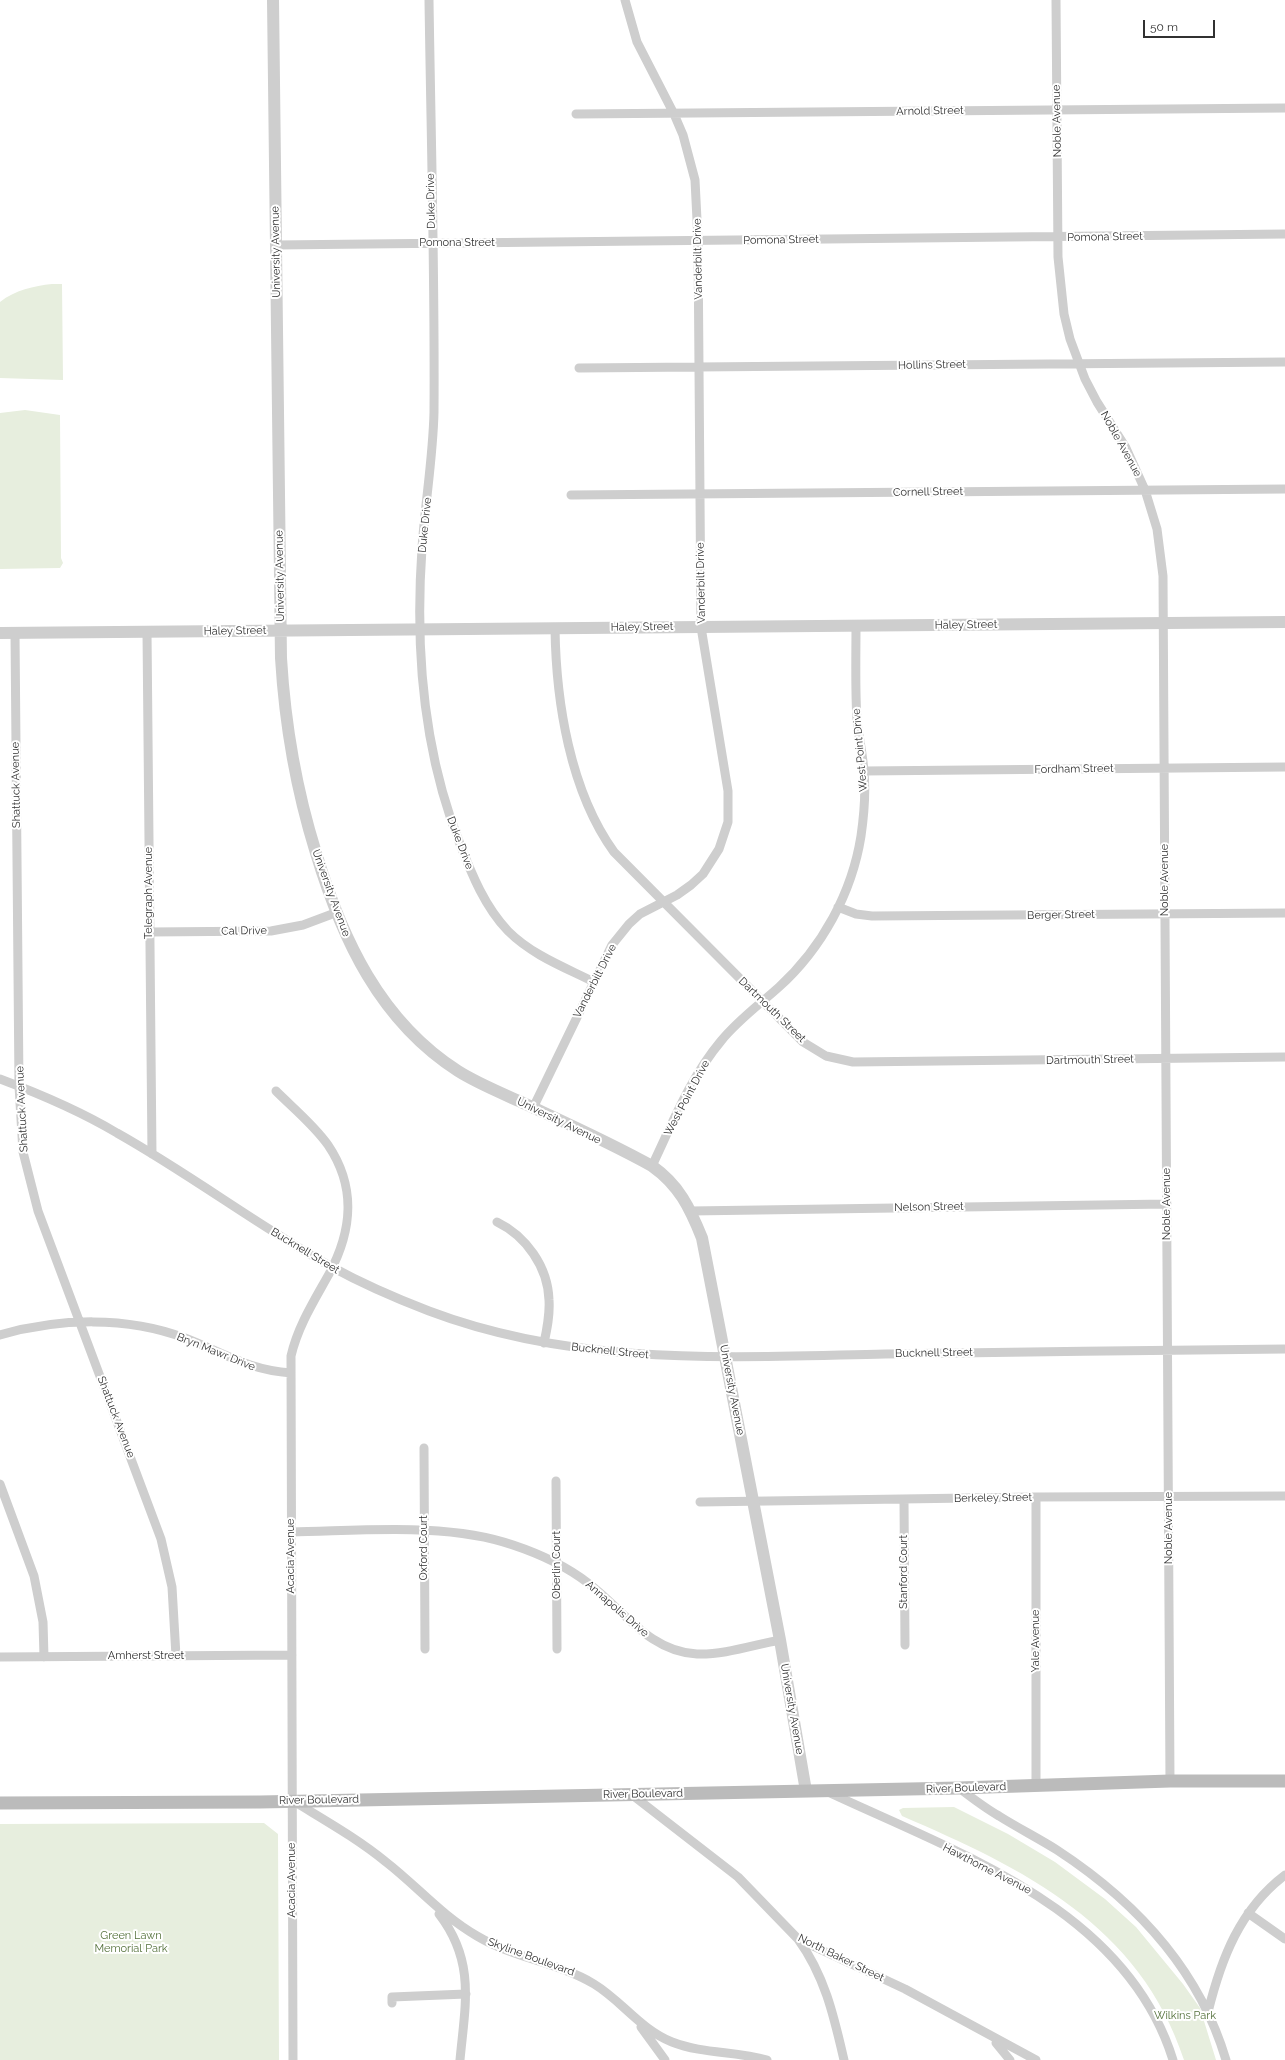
<!DOCTYPE html>
<style>
body{margin:0}
#map{position:relative;width:1285px;height:2060px;overflow:hidden;background:#fff;font-family:Raleway,sans-serif}
canvas{display:block}
.scale{position:absolute;left:1143px;top:20px;width:72px;height:18px;box-sizing:border-box;border:2px solid #313131;border-top:0;padding-left:5px;font-size:12px;line-height:14px;white-space:nowrap;color:#313131;-webkit-text-stroke:3px #fff;paint-order:stroke}
</style>
<div id="map">
<canvas width="1285" height="2060"></canvas>
<div class="scale">50 m</div>
</div>
<script>
const ctx = document.querySelector('canvas').getContext('2d');
ctx.lineJoin = 'round';
function paint(path, color) { ctx.fillStyle = color; ctx.fill(path, 'evenodd'); }
function strokePath(path, color, width, dash) { ctx.strokeStyle = color; ctx.lineWidth = width; ctx.lineCap = dash ? 'butt' : 'round'; ctx.setLineDash(dash || []); ctx.stroke(path); }
function label(font, color, halo, rows, align = 'center') {
  ctx.font = font + ' Raleway,sans-serif'; ctx.lineWidth = 4; ctx.setLineDash([]); ctx.textBaseline = 'middle'; ctx.strokeStyle = halo; ctx.fillStyle = color; for (const [text, x, y, turn = 0] of rows) {
    ctx.save(); ctx.translate(x, y); ctx.rotate((+turn || 0) * Math.PI / 180); ctx.textAlign = isNaN(turn) ? turn : align; if (halo) ctx.strokeText(text, 0, 0); ctx.fillText(text, 0, 0); ctx.restore();
  }
}
paint(new Path2D(`
 M52,284H62L63,380L0,378V302C15,290 34,286 52,284Z
 M25,410L60,415L61,558L63,563L60,568L0,569V413Z
 M954,1807L1008,1834L1055,1862L1105,1899L1136,1927L1183,1984L1200,2008L1216,2060H1184C1140,1925 1023,1868 902,1816L899,1810L903,1808Z
 M264,1823L278,1834L279,2060H0V1824Z`), '#e7eede');
strokePath(new Path2D(`
 M429,0C431,137 435,275 434,412C433,458 425,503 422,548C415,648 423,751 460,844C472,875 485,907 508,931C532,955 564,967 594,982
 M1056,0L1058,257L1064,314L1070,339L1085,379L1097,402L1126,448L1145,490L1157,529L1163,576L1170,1781
 M576,114L1285,108
 M276,245L1285,234
 M579,368L1285,362
 M571,495L1285,489
 M555,628C556,702 570,791 614,852L803,1042L826,1056L853,1062L1285,1057
 M147,632L152,1154
 M15,633L19,1086L23,1152L38,1211L161,1539L172,1587L176,1656
 M864,771L1285,767
 M838,907L856,914L872,916L1285,913
 M150,932L271,931L303,925L335,913
 M0,1079C40,1094 80,1111 117,1133C190,1174 257,1225 330,1266C361,1283 395,1298 429,1311C577,1367 730,1357 885,1354C1018,1352 1152,1350 1285,1349
 M276,1091C293,1108 314,1125 328,1145C357,1188 352,1231 329,1274C314,1301 298,1326 291,1356L293,2060
 M533,1108L612,945L629,924L640,914L677,895L691,885L703,874L719,849L728,822V791L701,627L698,240L695,180L683,135L674,114L637,42L625,0
 M652,1166C672,1124 690,1078 721,1041C738,1020 759,1005 779,987C822,948 852,893 861,836C864,815 866,793 864,772C863,755 859,738 857,720C855,689 856,657 856,625
 M691,1211L1167,1204
 M497,1222C526,1236 548,1267 549,1300C550,1315 547,1329 544,1343
 M0,1335C59,1318 127,1316 185,1338C224,1353 248,1370 291,1373
 M424,1448L425,1649
 M556,1481L557,1649
 M0,1484L34,1576L43,1622L44,1657
 M1036,1497V1785
 M904,1499L905,1645
 M700,1502L1036,1497L1285,1496
 M291,1532C360,1531 448,1522 513,1545C540,1554 566,1566 588,1583C623,1609 649,1652 697,1654C724,1655 753,1645 780,1640
 M0,1657L292,1655
 M959,1788C972,1798 985,1808 999,1816C1018,1828 1038,1838 1057,1850C1135,1901 1199,1969 1226,2060
 M828,1792C958,1853 1126,1909 1173,2060
 M631,1794L738,1877L798,1939L905,1989L1036,2060
 M295,1802C326,1821 358,1839 386,1862C417,1886 442,1916 477,1936C514,1958 557,1962 594,1984C622,2001 640,2029 672,2042C703,2054 735,2051 767,2060
 M1248,1913L1285,1939
 M439,1914C476,1962 465,2005 460,2060
 M798,1939C825,1976 834,2017 844,2060
 M392,2003V1997L466,1994
 M1208,2012C1221,1959 1240,1909 1285,1875
 M641,2027L665,2060
 M996,2043L1010,2060`), '#cecece', 9);
strokePath(new Path2D(`
 M273,0L281,658C285,725 296,789 316,853C342,939 380,1021 458,1071C477,1083 499,1092 519,1101C564,1122 609,1142 652,1166C679,1185 690,1208 702,1238L780,1640L806,1791
 M0,633L1285,622`), '#cecece', 12);
strokePath(new Path2D(`
 M0,1803L260,1802L959,1788L1170,1781H1285`), '#bbb', 13);
label('11px', '#313131', '#fff', [
 ["Arnold Street",930,111,-1],
 ["Noble Avenue",1057,121,-91],
 ["Duke Drive",431,201,-91],
 ["Pomona Street",1105,237,-1],
 ["Pomona Street",781,240,-1],
 ["Pomona Street",457,243],
 ["University Avenue",276,252,-91],
 ["Vanderbilt Drive",698,259,-91],
 ["Hollins Street",932,365,-1],
 ["Noble Avenue",1121,444,61],
 ["Cornell Street",928,492,-1],
 ["Duke Drive",425,525,-84],
 ["University Avenue",280,576,-91],
 ["Vanderbilt Drive",701,583,-91],
 ["Haley Street",966,625,-1],
 ["Haley Street",642,627,-1],
 ["Haley Street",235,631,-1],
 ["West Point Drive",860,750,-95],
 ["Fordham Street",1074,769,-1],
 ["Shattuck Avenue",16,785,-91],
 ["Duke Drive",460,843,69],
 ["Noble Avenue",1165,880,-90],
 ["Telegraph Avenue",149,893,-90],
 ["University Avenue",331,893,70],
 ["Berger Street",1061,915,-1],
 ["Cal Drive",244,931,-1],
 ["Vanderbilt Drive",595,981,-63],
 ["Dartmouth Street",772,1010,44],
 ["Dartmouth Street",1090,1060,-1],
 ["West Point Drive",687,1098,-62],
 ["Shattuck Avenue",22,1109,-93],
 ["University Avenue",559,1121,26],
 ["Noble Avenue",1167,1204,-90],
 ["Nelson Street",929,1207,-1],
 ["Bucknell Street",305,1251,31],
 ["Bucknell Street",610,1351,6],
 ["Bryn Mawr Drive",216,1352,22],
 ["Bucknell Street",934,1353,-1],
 ["University Avenue",732,1390,79],
 ["Shattuck Avenue",116,1417,69],
 ["Berkeley Street",993,1498,-1],
 ["Noble Avenue",1169,1528,-90],
 ["Oxford Court",424,1548,-90],
 ["Acacia Avenue",291,1556,-90],
 ["Oberlin Court",557,1565,-90],
 ["Stanford Court",904,1572,-90],
 ["Annapolis Drive",617,1609,41],
 ["Yale Avenue",1036,1641,-90],
 ["Amherst Street",146,1656],
 ["University Avenue",792,1709,80],
 ["River Boulevard",966,1788,-2],
 ["River Boulevard",643,1794,-1],
 ["River Boulevard",319,1800,-1],
 ["Hawthorne Avenue",987,1869,27],
 ["Acacia Avenue",292,1880,-90],
 ["Skyline Boulevard",531,1957,20],
 ["North Baker Street",841,1958,26]
]);
label('11px', '#53703a', '#fff', [
 ["Green Lawn",131,1936],
 ["Memorial Park",131,1949],
 ["Wilkins Park",1185,2016]
]);
</script>
